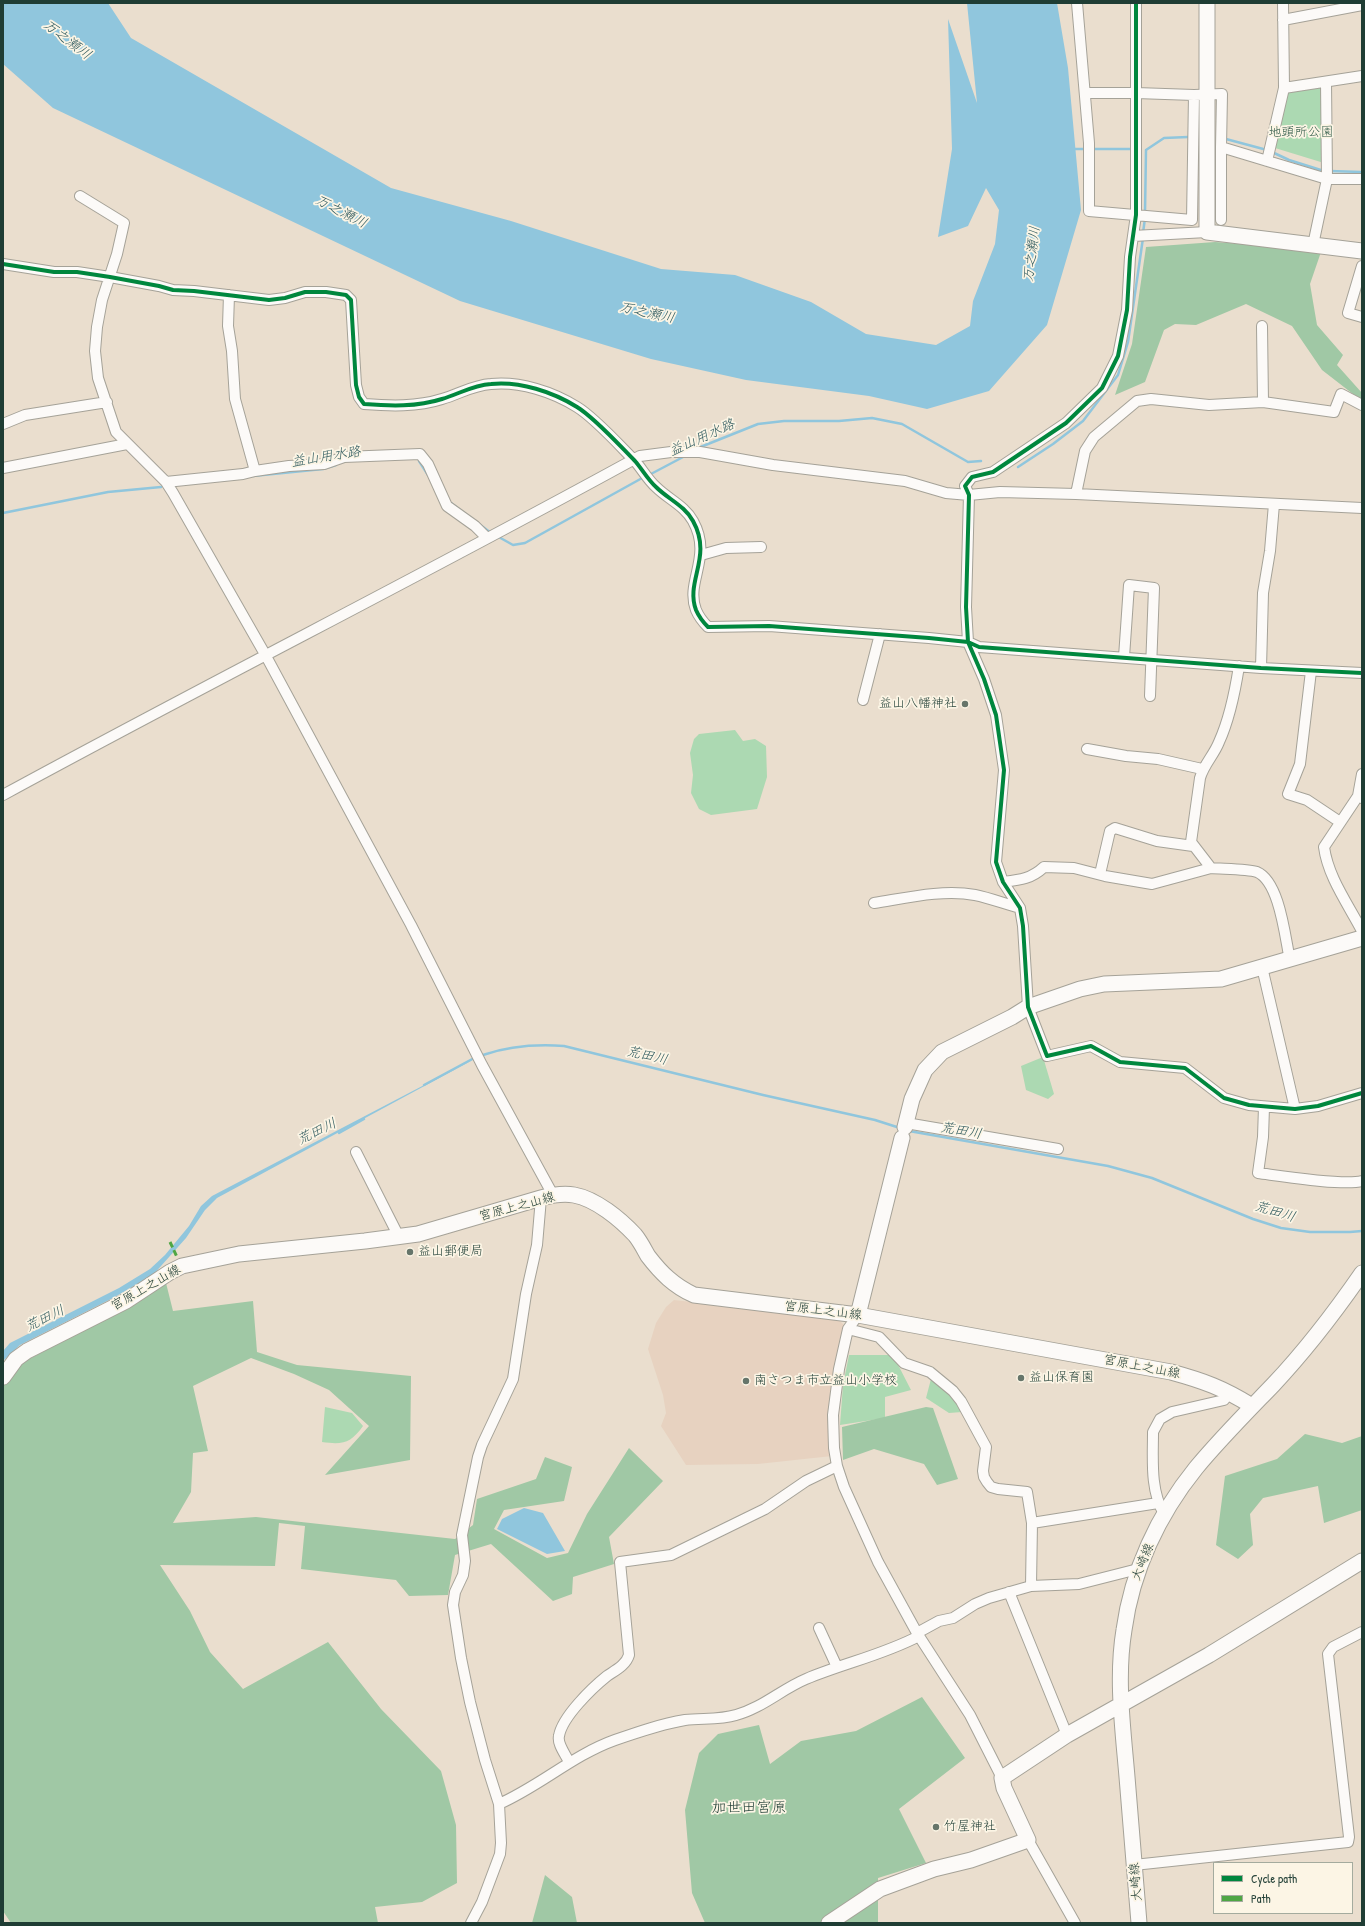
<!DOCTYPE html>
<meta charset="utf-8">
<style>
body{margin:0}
#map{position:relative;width:1365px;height:1926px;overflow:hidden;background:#eadece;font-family:"Patrick Hand",sans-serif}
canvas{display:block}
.frame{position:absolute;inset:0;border:4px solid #1f3d34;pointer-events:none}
.legend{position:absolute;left:1213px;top:1862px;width:140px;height:52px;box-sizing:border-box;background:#fcf5e5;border:1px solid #a4ab9e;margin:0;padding:5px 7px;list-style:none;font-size:12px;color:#1f3d34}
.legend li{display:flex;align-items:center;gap:8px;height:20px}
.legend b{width:20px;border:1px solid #a4ab9e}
</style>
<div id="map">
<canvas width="1365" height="1926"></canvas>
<div class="frame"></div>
<ul class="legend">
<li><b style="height:5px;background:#00873e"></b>Cycle path</li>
<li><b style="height:5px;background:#4fa644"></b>Path</li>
</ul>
</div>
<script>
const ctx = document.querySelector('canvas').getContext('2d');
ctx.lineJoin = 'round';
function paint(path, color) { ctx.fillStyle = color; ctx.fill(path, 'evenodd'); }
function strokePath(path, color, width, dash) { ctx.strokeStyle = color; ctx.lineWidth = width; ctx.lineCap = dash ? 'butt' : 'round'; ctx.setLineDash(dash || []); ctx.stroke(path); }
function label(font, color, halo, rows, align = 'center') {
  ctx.font = font + ' "Patrick Hand","Klee One",sans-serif'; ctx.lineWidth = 3.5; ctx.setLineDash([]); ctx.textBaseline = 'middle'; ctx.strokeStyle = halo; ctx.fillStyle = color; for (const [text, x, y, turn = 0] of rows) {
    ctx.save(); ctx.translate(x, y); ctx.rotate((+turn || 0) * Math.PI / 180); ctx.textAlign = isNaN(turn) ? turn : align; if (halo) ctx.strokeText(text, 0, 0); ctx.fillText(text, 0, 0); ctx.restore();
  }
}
paint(new Path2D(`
 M674,1300L838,1319L845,1326L832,1456L758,1464L686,1465L661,1426L666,1413L663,1395L648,1349L656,1323L666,1307Z`), '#e7d2c0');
paint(new Path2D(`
 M1321,87L1324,88V163L1275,148L1287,93Z
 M735,730L743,741L755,739L766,746L767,777L757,809L711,815L699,809L691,793L693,775L690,753L694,739L699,734Z
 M1043,1057L1054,1094L1048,1099L1026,1090L1021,1066Z
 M849,1355H893L911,1390L885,1397V1418L840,1425L843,1385Z
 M931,1379L958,1402L962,1412L949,1413L926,1398Z
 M325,1407L352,1413L363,1426C351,1443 343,1445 322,1442Z`), '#acd9b2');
paint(new Path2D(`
 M1215,242L1284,247L1321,252L1310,284L1317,325L1343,355L1337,365L1362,393V401L1322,370L1292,326L1246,304L1196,325L1175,324L1164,330L1145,382L1115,395L1132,344L1146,247Z
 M166,1283L173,1311L253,1301L257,1352L297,1365L411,1376L410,1460L325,1475L369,1426L329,1390L294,1374L251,1358L193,1386L208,1451L193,1453L191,1492L173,1523L256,1517L455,1539L473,1525L477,1499L536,1479L545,1457L572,1467L564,1501L504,1510L494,1529L547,1558L568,1553L587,1514L629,1448L663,1481L609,1537L614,1564L573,1577L572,1594L553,1601L491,1544L455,1555L448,1595L409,1596L396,1580L301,1569L305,1526L279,1523L275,1566L160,1565L190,1611L210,1652L243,1689L328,1642L381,1709L441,1771L456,1825L457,1883L422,1902L375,1907L378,1923H11L3,1911V1386L7,1374L14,1367L116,1313Z
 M926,1407L933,1408L958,1479L937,1485L924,1464L874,1449L843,1460L842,1427Z
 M1305,1434L1342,1443L1362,1436V1510L1324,1523L1318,1486L1263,1498L1250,1514L1253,1545L1238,1559L1216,1545L1225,1476L1277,1459Z
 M922,1697L965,1758L899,1809L926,1863L878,1878V1923H705L692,1893L685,1810L699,1753L718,1734L759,1725L770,1764L801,1741L856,1731Z
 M545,1875L572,1897L577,1923H532Z`), '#a0c8a5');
paint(new Path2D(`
 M3,3H108L131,38L391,188L511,221L661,269L735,275L811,302L866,334L936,345L970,326L973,301L995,244L999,210L986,188L968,226L938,237L952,149L948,19L977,103L967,3H1057L1068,68L1081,210L1047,325L989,391L927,409L869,396L746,380L651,359L460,301L53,108L3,64Z
 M493,1049L217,1198L205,1210L186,1238L153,1275L113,1298L20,1345L3,1361V1351L10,1343L119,1288L150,1269L165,1255L189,1226L201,1206L212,1196Z
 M524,1508L543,1513L565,1551L547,1554L497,1529L502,1519Z`), '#90c6dd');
strokePath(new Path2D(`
 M1226,139L1267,150
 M1072,149H1087
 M1092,149H1133
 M1146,150L1164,138L1188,137
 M1272,152L1289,160L1324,171
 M1329,171L1362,172
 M1145,213L1146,150
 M1143,233L1145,218
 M698,448L758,424L784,421H839L872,418L902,424L968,462L981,461
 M419,461L428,475
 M1018,467L1053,444L1083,421L1118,375L1128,342L1143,238
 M649,475L685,456
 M253,476L323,469L336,465
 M451,503L491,533
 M3,513L108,492L161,487
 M497,536L513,545L525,543L644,477
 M483,1055C509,1046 536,1044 564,1046L763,1095L875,1120L900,1128
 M424,1085L476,1057
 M909,1131L1108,1166L1152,1178L1253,1219L1281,1228L1310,1232H1350L1362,1231
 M339,1133L364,1119`), '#90c6dd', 2.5);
const street = new Path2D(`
 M1077,3L1089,143V211L1192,220L1194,95L1222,94L1221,147L1327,179H1362
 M1136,3V215L1130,257L1127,310L1118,356L1102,388L1066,423L993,472L972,477L965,486L969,495L966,607L968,642L984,679L996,715L1004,770L996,862L1003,882L1020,908L1023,926L1028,1007L1047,1056L1091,1046L1120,1062L1185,1068L1224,1098L1249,1105L1295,1109L1318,1106L1362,1093
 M1283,20L1362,5
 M1284,88L1362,76
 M1085,93H1136L1194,95
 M1267,161L1284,88L1283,3
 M80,196L124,223L117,254L102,300L97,327L95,351L98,378L116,432L166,482L173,493L266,656L411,925L482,1065L553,1195
 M1221,220V147
 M1133,236L1207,232
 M1313,245L1327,179L1326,82
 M3,264L54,272H77L110,277L159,286L173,290L194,291L269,300L285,298L305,292H326L346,295L351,300L356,385L359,397L364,404C390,406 417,407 442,399C459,394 473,385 491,384C520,381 553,392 577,407C595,418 620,446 635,461C642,469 648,480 656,487C668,499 685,506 693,521C713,557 685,581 696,610C699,617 703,622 708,627L769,626L929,638L968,642L979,647L1261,668L1362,673
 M1362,266L1348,313L1362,317
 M229,295L228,326L232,351L235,399L255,471L289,466L324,464L344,457L420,454L428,464L447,506L475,526L487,538
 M1262,326L1263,402
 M3,424L25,415L107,402
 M3,468L127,444
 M166,482L243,474L255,471
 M1076,494L1085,451L1094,437L1137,401L1151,399L1209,405L1263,402L1334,412L1341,394L1362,405
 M701,555L726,548L761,547
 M1124,657L1129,585L1154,588L1150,696
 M1239,666C1235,692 1230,718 1219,742C1214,755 1204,764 1200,778L1191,842L1211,868C1222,869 1248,869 1257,872C1280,882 1285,938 1290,960
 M1261,668L1263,593L1270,551L1274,504
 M1311,671L1300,764L1288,794L1307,800L1340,822
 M863,700L880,634
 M1087,749L1126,756L1158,759L1202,769
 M3,795C214,680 429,572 640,456L671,452H700L773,465L905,481L946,493L969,495L1000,492L1076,494L1362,508
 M1358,796L1362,774
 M1362,798L1358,796L1324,847C1328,877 1348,904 1362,931
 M1100,874L1110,831L1115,828L1157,841L1193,846
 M1003,882C1020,880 1031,879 1044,867L1074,868L1105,876L1152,884L1211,868
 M874,903C906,898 943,889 975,895C990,898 1005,904 1020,908
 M1262,967L1295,1109
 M1264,1107L1263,1137L1258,1173C1281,1176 1343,1186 1362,1181
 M906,1123L1058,1149
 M356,1152L399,1237
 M858,1315L848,1329L839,1369L833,1415L834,1448L837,1466L844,1487L878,1562L917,1633L970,1715L1002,1778
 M848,1329L879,1337L904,1363L930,1372L953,1391L961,1401L986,1447L983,1471L984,1477L987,1482L991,1487L998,1489L1027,1492L1032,1523L1031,1586
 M1164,1514C1150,1490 1153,1459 1153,1432L1160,1419L1172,1412L1224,1400L1230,1392
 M1032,1523L1158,1503
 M1009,1592L1067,1735
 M819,1628L837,1667
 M917,1633L939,1621L953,1618L975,1604L989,1598L1031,1586L1079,1584L1138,1569
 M569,1762C566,1755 557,1744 559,1736C562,1717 592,1688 607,1676C616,1670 626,1665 629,1655L620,1562L671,1555L765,1509L806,1481L837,1466
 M499,1804C540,1786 573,1755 615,1740C638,1732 661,1724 685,1720C702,1718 720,1720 736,1715C762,1708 782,1689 806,1679C844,1663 883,1655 919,1636
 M1028,1840L1075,1923
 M1134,1865L1348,1842L1349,1837L1328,1654L1333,1647L1362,1632
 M471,1923L482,1902L500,1854L501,1843L499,1804L485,1760L470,1702L461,1658L453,1605L455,1592L463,1575L465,1561L462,1535L478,1457L482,1445L513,1379L526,1294L537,1245L541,1198`);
const secondary = new Path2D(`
 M1207,3V232L1362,251
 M905,1127L912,1099L925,1070L942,1052L1012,1017L1028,1007L1080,989L1104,984L1221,979L1362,938
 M858,1315L902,1138
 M3,1377L16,1359L27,1351L126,1301L170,1272L182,1266L239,1254L365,1241L418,1234L541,1198C552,1195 563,1193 574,1195C596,1199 620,1219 635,1235C640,1241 644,1249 648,1256C661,1273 674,1286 694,1295L858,1315L1171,1372C1204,1381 1223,1388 1252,1406
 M829,1923L880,1889L934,1869L971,1860L1028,1840L1004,1788L1002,1778L1067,1735L1209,1655L1362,1561
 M1139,1923C1135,1874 1131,1826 1127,1777C1123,1729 1116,1678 1124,1630C1132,1571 1158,1515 1196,1468C1220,1439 1247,1412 1273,1385C1306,1350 1335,1312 1362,1273`);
strokePath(street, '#a5a298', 12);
strokePath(secondary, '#a5a298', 17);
strokePath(street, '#fcfaf8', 10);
strokePath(secondary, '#fcfaf8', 15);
strokePath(new Path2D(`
 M170,1242L177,1257`), '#4fa644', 3, [6, 3]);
strokePath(new Path2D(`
 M1136,3V215L1130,257L1127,310L1118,356L1102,388L1066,423L993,472L972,477L965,486L969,495L966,607L968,642L984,679L996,715L1004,770L996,862L1003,882L1020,908L1023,926L1028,1007L1047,1056L1091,1046L1120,1062L1185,1068L1224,1098L1249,1105L1295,1109L1318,1106L1362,1093
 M3,264L54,272H77L110,277L159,286L173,290L194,291L269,300L285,298L305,292H326L346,295L351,300L356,385L359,397L364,404C390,406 417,407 442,399C459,394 473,385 491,384C520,381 553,392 577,407C595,418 620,446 635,461C642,469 648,480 656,487C668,499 685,506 693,521C713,557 685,581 696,610C699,617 703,622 708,627L769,626L929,638L968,642L979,647L1261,668L1362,673`), '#00873e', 4);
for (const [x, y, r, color] of [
 [965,704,4,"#66756a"],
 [410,1252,4,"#66756a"],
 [1021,1378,4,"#66756a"],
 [746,1381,4,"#66756a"],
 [936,1827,4,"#66756a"]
]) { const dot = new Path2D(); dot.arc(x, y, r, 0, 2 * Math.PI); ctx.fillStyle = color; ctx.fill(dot); strokePath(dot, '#fcf5e5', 1.5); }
label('13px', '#315b49', '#fcf5e5', [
 ["地頭所公園",1301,133]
]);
label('13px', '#1f3d34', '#fcf5e5', [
 ["益山八幡神社",957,704,"right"],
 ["益山郵便局",418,1252],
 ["益山保育園",1029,1378],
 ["南さつま市立益山小学校",754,1381],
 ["竹屋神社",944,1827]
], 'left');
label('13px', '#1f3d34', '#fcf5e5', [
 ["宮原上之山線",517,1207,-15],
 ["宮原上之山線",146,1288,-30],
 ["宮原上之山線",823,1311,7],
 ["宮原上之山線",1142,1367,11],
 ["大崎線",1143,1562,-68],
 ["大崎線",1136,1882,-95]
]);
label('italic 14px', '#325c60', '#fcf5e5', [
 ["万之瀬川",67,40,37],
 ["万之瀬川",341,212,27],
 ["万之瀬川",1032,254,-83],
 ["万之瀬川",647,313,12],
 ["益山用水路",702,438,-24],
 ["益山用水路",326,457,-9],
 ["荒田川",647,1056,13],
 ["荒田川",961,1131,10],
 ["荒田川",317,1132,-26],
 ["荒田川",1275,1212,17],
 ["荒田川",45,1319,-26]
]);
label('15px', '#1f3d34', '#fcf5e5', [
 ["加世田宮原",749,1808]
]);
</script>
